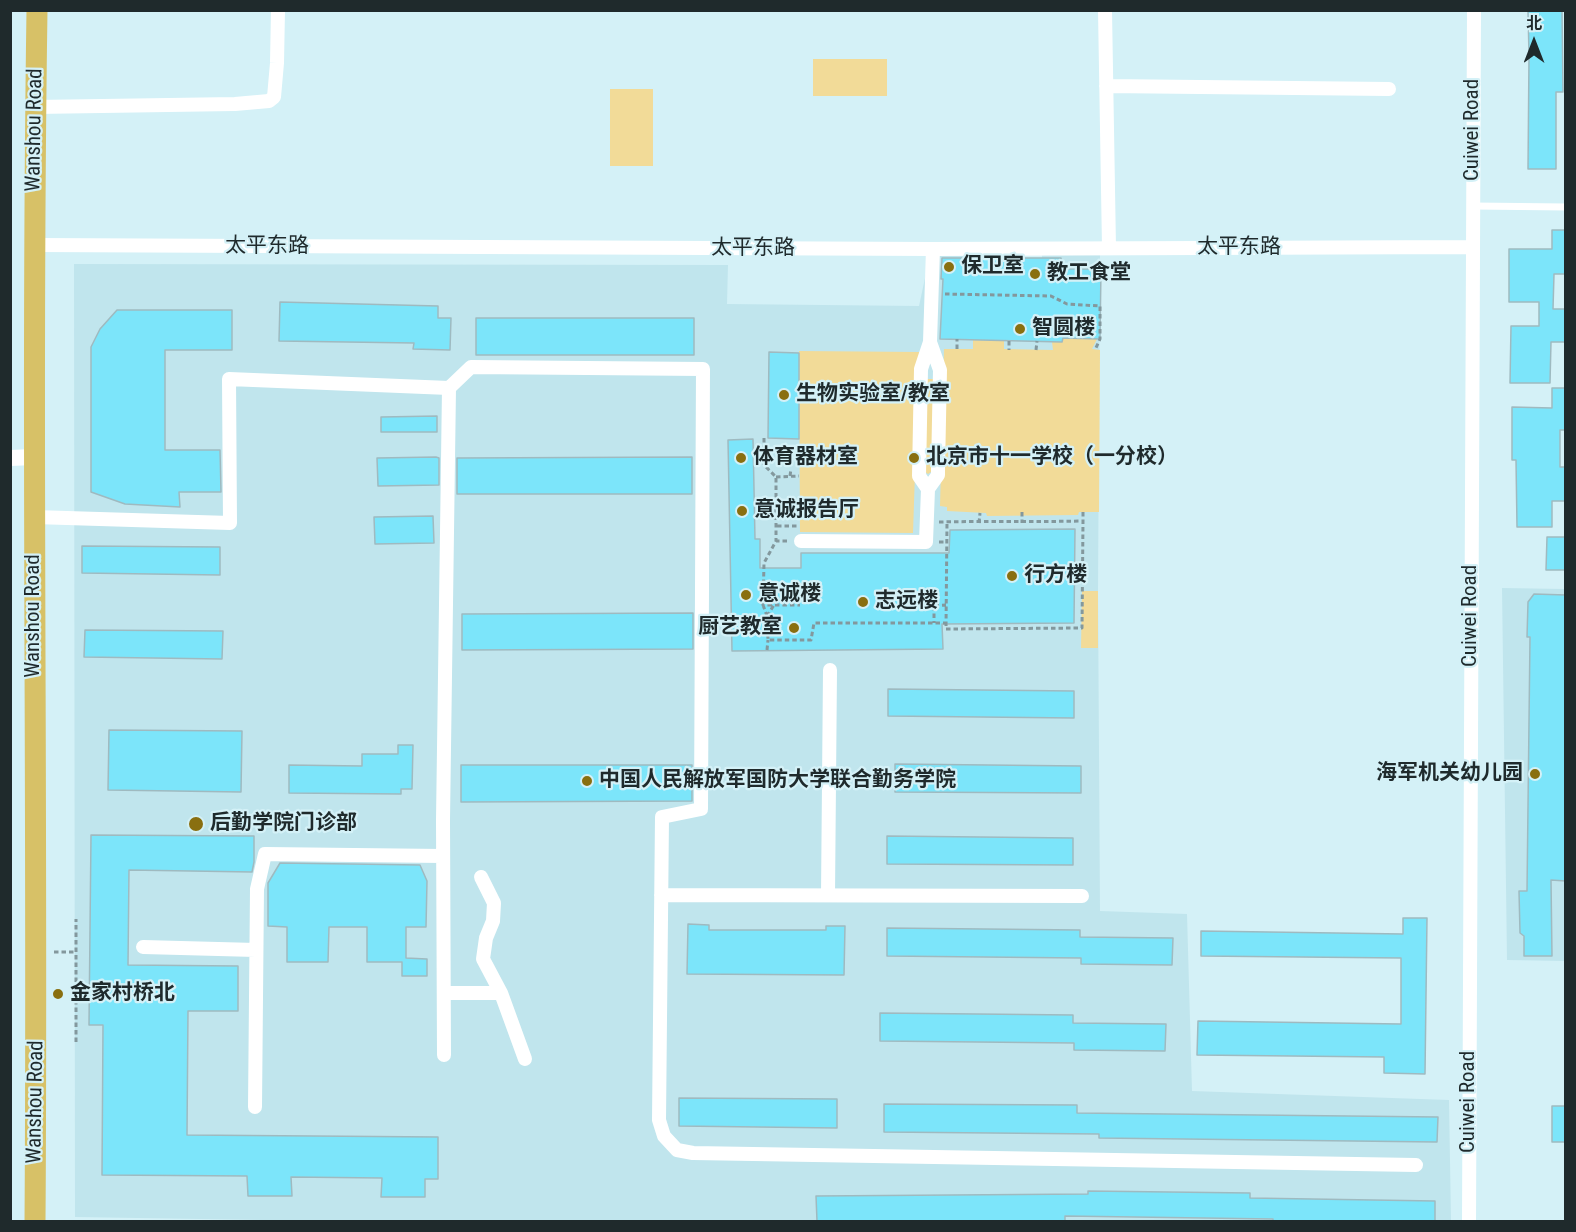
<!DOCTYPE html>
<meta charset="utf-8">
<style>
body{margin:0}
#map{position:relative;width:1576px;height:1232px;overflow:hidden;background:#d4f1f7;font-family:"Roboto Condensed","Noto Sans SC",sans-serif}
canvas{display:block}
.frame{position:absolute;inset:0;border:12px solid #1f2a2c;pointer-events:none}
.north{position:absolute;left:1504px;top:12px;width:60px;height:60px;-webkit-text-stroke:4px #d4f1f7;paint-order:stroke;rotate:0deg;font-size:16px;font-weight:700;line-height:24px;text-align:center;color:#1f2a2c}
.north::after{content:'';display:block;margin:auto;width:21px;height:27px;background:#1f2a2c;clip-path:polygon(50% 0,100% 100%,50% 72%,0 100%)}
</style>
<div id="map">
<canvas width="1576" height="1232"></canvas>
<div class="frame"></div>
<div class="north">北</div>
</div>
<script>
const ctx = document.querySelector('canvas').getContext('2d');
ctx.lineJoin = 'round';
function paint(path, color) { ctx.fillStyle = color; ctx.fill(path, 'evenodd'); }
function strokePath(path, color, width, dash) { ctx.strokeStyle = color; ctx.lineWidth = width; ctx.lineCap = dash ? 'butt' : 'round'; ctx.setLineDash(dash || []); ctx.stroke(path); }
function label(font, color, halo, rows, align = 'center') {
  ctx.font = font + ' "Roboto Condensed","Noto Sans SC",sans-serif'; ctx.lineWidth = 4.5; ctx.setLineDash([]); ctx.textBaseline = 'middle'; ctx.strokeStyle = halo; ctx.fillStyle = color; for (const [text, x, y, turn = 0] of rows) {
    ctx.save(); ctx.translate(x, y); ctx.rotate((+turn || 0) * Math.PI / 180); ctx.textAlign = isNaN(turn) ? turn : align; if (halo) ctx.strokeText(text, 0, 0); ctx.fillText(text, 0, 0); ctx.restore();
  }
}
paint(new Path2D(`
 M1100,253L1098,591L1100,911L1187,914L1192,1091L1449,1100L1451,1221L387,1222L75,1217L74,264L728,265L727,304L919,306L930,255L1025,254V263H1042V254Z
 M1502,588L1565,589V961L1507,960Z`), '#c0e5ed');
paint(new Path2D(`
 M813,59H887V96H813Z
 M610,89H653V166H610Z
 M1063,338L1097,339L1092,349L1100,350L1099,512H1079L1078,515L987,516L986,513L947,511V507L940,506L944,349H973V340L1004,341V349L1053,350L1052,342H1062Z
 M799,351L919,352L913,533L800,532Z
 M925,379H936L934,470L928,474L922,470Z
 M1082,591H1098V648H1081Z`), '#f2db98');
const building = new Path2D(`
 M1528,10H1562L1563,92H1556V169H1528L1529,56Z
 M1552,230H1566V274H1554L1553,309H1566V342H1551L1550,383H1510L1511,326H1539V302H1509V249H1552Z
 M942,258H1061L1062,269H1101L1100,339L1063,338L1062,342L940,339L943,279H941Z
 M280,302L438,306V318H451L450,350L413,349L414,343L279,341Z
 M117,310H232V350H165V450H220L221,492H179L180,507L125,504L91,492V347L100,329Z
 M476,318H694V355H476Z
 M769,352L799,353V439L768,438Z
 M1552,388H1566V430H1560V467H1566V501H1552V527H1517L1516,460H1512V407L1552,408Z
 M437,416V432H381V417Z
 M753,439L755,539H760V568H801V553H949L950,530L1075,529L1074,623L942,624L943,649L732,651L728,440Z
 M436,457L439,458V485L378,486L377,458Z
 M692,457V494H457V458Z
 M433,516L434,543L375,544L374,517Z
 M1547,537H1566V570H1546Z
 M82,546L220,547V575L82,573Z
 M1534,594L1566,595V881L1551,880L1552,956H1524V936L1520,933L1519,891H1527L1530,637H1527L1528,602Z
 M693,613V649L462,650V614Z
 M85,630L223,631L222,659L84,657Z
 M888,689L1074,691V718L888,716Z
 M109,730L242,731L241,792L108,790Z
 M398,745H413L412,789H401V794L289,793V765L362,766V754H398Z
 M895,764L1081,766V793L895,792Z
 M461,765H692V801L461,802Z
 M91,835L254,836V862L252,872L129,870L128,965L238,966V1011H188L187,1135L438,1137V1179H425V1197H381L382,1178L291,1177L292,1196H248L247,1176L102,1175L103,1025H89Z
 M887,836L1073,838V865L887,864Z
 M280,863L420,865L427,881L426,927H406V958L427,959V976H402V962H367V927H329L328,962H287V927L268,926V883Z
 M1403,918H1427L1425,1074L1384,1073V1057L1197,1055L1198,1021L1401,1024V958L1201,956V931L1403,934Z
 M688,924L709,925V930H826V926H845L844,975L687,974Z
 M887,928L1080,930V937L1173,938L1172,965L1081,964V958L887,956Z
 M880,1013L1073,1015V1023L1166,1024L1165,1051L1074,1050V1043L880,1041Z
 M679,1098L837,1099V1128L679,1126Z
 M884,1104L1077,1105V1113L1438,1117L1437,1142L1099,1138V1134L884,1132Z
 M1552,1106H1566V1142H1552Z
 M1088,1191L1250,1193V1198L1435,1201V1221H1273V1219L1065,1216V1221H817L816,1196L1088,1194Z`);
paint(building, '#7ce5fa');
strokePath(building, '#9fbac0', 1.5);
strokePath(new Path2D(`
 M945,294L1051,296L1067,304L1100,306V339L1095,350
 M1009,341V350
 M957,349V339
 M1036,350L1037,341
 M764,438V465L776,477V541
 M790,476L791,469
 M776,477L799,476
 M1022,512V523
 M1083,512V521
 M939,522C987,521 1035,522 1083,521L1082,628L946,629L947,522
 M979,523L980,513
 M777,526H799
 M787,541H776L764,563L763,605H800
 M939,542H947
 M763,605L767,616L768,640H811L814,623H946
 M927,606L946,605
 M934,606V623
 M767,616L774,605
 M767,650L768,640
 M54,952H76
 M76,1042V919`), '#83989d', 3, [4.5, 3]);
strokePath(new Path2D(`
 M1473,206L1566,207`), '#fff', 7);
strokePath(new Path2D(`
 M1105,10L1109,248
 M1106,86L1389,89
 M35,107L235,104L269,101L274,97L277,63L278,10
 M34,245L933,249L1472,247
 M928,489L919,476L921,369L930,342
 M34,517L230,523L229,379L449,388
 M801,541L926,542L928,489L938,475V469L940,370L930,342L933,249
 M481,877L494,903L493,921L486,938L483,959L501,993L525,1059
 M661,895L1082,896
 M828,895L830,670
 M143,947L256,950
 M444,993H501
 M444,1055L443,820L449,388L471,367L703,369L701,809L662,817L659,1120L664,1136L677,1150L693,1153L1416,1165
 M255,1107L257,889L265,854L443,856
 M1469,1222L1474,10`), '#fff', 14);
strokePath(new Path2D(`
 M10,458L34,457`), '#fff', 16);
strokePath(new Path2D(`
 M35,1222C38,818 31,414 37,10`), '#d7c167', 21);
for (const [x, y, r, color] of [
 [949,267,6,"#896f10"],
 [1035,274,6,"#896f10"],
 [1020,329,6,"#896f10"],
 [784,395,6,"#896f10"],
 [741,458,6,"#896f10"],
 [914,458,6,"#896f10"],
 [742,511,6,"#896f10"],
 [1012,576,6,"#896f10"],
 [746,595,6,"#896f10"],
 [863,602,6,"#896f10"],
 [794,628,6,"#896f10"],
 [1535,774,6,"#896f10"],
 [587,781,6,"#896f10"],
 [196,824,8,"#896f10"],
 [58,994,6,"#896f10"]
]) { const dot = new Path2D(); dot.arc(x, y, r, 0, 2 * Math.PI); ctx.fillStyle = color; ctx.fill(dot); strokePath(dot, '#d4f1f7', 2); }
label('21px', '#1f2a2c', '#d4f1f7', [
 ["Wanshou Road",35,130,-89],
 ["Cuiwei Road",1473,130,-90],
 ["太平东路",267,247],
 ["太平东路",1239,248],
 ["太平东路",753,249],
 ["Wanshou Road",34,616,-90],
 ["Cuiwei Road",1471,616,-90],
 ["Wanshou Road",36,1102,-89],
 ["Cuiwei Road",1469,1102,-90]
]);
label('bold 21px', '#1f2a2c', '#d4f1f7', [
 ["保卫室",961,267],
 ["教工食堂",1047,274],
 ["智圆楼",1032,329],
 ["生物实验室/教室",796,395],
 ["体育器材室",753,458],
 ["北京市十一学校（一分校）",926,458],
 ["意诚报告厅",754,511],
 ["行方楼",1024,576],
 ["意诚楼",758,595],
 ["志远楼",875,602],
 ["厨艺教室",782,628,"right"],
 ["海军机关幼儿园",1523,774,"right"],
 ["中国人民解放军国防大学联合勤务学院",599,781],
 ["后勤学院门诊部",210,824],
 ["金家村桥北",70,994]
], 'left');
</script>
